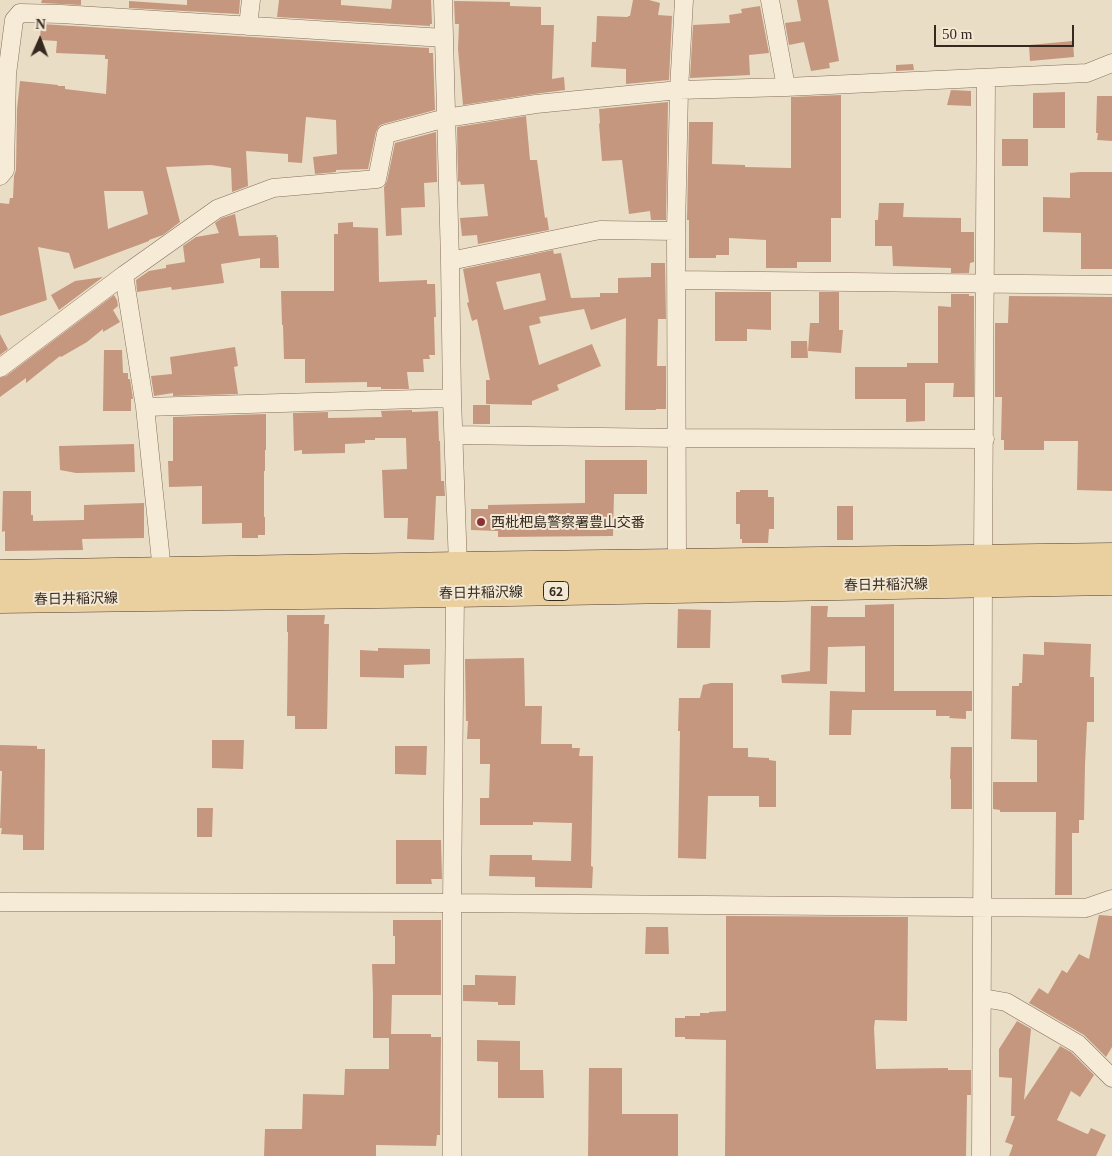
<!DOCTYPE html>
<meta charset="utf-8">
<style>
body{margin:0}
#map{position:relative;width:1112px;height:1156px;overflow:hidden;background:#eaddc5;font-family:Georgia,serif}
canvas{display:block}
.north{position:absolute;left:15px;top:15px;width:50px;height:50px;-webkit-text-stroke:4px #f2e8d4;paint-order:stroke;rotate:2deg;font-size:14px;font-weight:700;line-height:20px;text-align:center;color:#35281f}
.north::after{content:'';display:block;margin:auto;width:18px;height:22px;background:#35281f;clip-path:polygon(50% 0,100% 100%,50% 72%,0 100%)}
.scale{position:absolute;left:934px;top:25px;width:140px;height:22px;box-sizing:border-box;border:2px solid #35281f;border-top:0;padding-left:6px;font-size:15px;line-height:18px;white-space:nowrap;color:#35281f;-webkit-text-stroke:4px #f2e8d4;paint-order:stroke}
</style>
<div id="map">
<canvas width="1112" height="1156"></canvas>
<div class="north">N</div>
<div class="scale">50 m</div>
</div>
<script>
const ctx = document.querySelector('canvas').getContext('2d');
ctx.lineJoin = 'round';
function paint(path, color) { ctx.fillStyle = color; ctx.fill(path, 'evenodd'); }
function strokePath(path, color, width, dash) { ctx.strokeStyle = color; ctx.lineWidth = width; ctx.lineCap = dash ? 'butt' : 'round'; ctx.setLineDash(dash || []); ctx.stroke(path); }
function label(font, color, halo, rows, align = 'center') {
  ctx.font = font + ' Georgia,"Noto Sans JP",serif'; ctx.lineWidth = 4; ctx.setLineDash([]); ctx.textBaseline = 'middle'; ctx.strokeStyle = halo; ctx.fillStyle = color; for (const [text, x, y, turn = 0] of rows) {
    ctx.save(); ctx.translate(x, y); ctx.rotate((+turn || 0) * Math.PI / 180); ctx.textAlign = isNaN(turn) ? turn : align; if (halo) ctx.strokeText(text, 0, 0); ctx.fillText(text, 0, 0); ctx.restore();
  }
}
paint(new Path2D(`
 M42,0H81V5L41,3Z
 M187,0H240L239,14L129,8V1L187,5Z
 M279,0H341V5L391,9L392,0H431L432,24H430V26L277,17Z
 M633,0H649L660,3L658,15L672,16L669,80L626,84V69L591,67L592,42H596L597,16L628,17V16H630Z
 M797,0H828L839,61L829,63L830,68L811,71L804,42L789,45L785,23L801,21Z
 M454,1L510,2V6L541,7V25H554L552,79L564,77L565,90L534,94L463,105L458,49L459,24H455Z
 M760,6L769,53L749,55L750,75L690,78L693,25L730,23L729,15L742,13L741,9Z
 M41,24L429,48V53H433L435,110L383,124L379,126L376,132L368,169L336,170V172L315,174L313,157L337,154L336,120L306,117L302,163L288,162V154L246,151L248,186L232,192L231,168L211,165L166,167L180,222L163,235L149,240V241L74,269L69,253L38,247L47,300L0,316V203L9,204L10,198H13L14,176L16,170L17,109L20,81L58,85V86H65V89L106,94L108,59H105V55L56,53L57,41L40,40ZM104,191H143L148,214L108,229Z
 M1073,41L1074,57L1030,61L1029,45Z
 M913,64L914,70L896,71V65Z
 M951,90L971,91V106L947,105Z
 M1065,92V128H1033V93Z
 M841,95V218H831V262H797V268H766V240L729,238V255H716V258H689V220H687L689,122H713L712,164L745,165V167L791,168V97Z
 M1097,96H1112V141L1097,140L1098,133H1096Z
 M668,102L666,220H651L650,211L629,214L622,160L602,161L599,124L600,123L599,109Z
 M526,116L530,160H537L545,218L547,217L549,230L478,244L477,235L462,236L460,218L488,216L484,184L461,185L460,181L458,182L457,127Z
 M436,132L437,182L424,183L425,207L401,208L402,235L386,236L384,187L387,181L395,143Z
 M1002,139H1028V166H1002Z
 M1080,172H1112V269H1081V233L1043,232V197L1070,198V173Z
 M879,203H904L903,217L961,218V232H974V262L970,263L969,273H951V268L893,266L892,246H875V220H878Z
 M235,214L239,236L277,235L276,237H278L279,268H260V258L221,264L224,283L172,290L171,287L137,292L136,280L149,271L166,268V265L185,262L183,246L196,237L219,233L215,223L222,218Z
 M353,222V227L378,228L379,282L427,280V284H435L436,317H434L435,355H429L430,359H423L424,372H407L409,389H381V387H367V382L305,383V359H284L283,325H282L281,291H334V234H338V223Z
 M553,250L554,254L561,253L571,298L600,297V293H618V278L651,277V263H665L666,319H658L657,366H666V409H656V410H625L626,318L591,330L584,309L539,317L541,323L529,326L539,365L592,344L601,366L557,385L559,390L532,401V405L486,404V380H490L477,319L472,321L467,303L469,302L463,269ZM540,273L546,300L504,310L496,282Z
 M103,277L59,310L51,295L75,281Z
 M715,292H771V330L747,329V341H715Z
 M819,292H839V330H843L841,353L808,351L810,323H819Z
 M951,294H969V296H974V397H953L954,383H925V421L906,422V399H855V367H907V363H938V306L951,307Z
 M114,295L117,300L118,306L113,310L120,322L103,332V329L87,342L61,357L60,356L26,383V378L0,397V378L6,376Z
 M1009,296L1112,297V491L1077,490L1078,441H1044V450H1004V440H1001L1002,397H995V323H1008Z
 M0,334L8,349L0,355Z
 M791,341H807L808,358H791Z
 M235,347L238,366L234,367L238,394L173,396V393L154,396L151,376L172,374L170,357Z
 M104,350H122L123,373H128V379H130L133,399H131V411H103Z
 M473,405H490V424H473Z
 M412,410V412L438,411L439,441H440L441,481H444L445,496H436L434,540L407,539L408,518H384L382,470L407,469L406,438H375V440H365V443L345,444V453L302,454V450L294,451L293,413L328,412V418L382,417L381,411Z
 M266,414V450H265V471H264V517H265V535H258V538H242V523L202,524V486L169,487L168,461H173V417Z
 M134,444L135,472L76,473L60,470L59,446Z
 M585,460H647V494H614L613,536L498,537V531L471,530V509H488V505L585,503Z
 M740,490H768V497H774V529H769L768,543H742V539H740V524H736V492H740Z
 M3,491H31V515H33V521L84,520V505L144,503V538L82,539L83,550L5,551V531L2,532Z
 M837,506H853V540H837Z
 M894,604V691H972V711H966V719L949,718L950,716H936V710H852L851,735H829L830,691L865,692V646L828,647L827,684L782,683L781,675L810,671L811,606H828L827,617H865V605Z
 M678,609L711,610L710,648H677Z
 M287,615H325L324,624H329L327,729H295V716H287L288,632H287Z
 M1044,642L1091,644L1090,677H1094V722H1087L1085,765L1084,820H1079V833H1072V895H1055L1056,812H1000V810L993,809V782H1037V740L1011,739L1012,686H1019V683H1022L1023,654L1044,655Z
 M378,648L430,649V664L404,665V678L360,677V650L378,651Z
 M524,658L525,706H542L541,744H572V748H580L579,756H593L591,866L593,867L592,888L535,887V877L489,876L490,855H532V860L571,861L572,823L533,822V825H480V798H489L490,764H480V739H467L468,721H466L465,659Z
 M711,683H733V748H748V757L769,758V760L776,761V807H759V796H708L706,859L678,858L680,731H678L679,698H700L703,685Z
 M212,740H244L243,769L212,768Z
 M0,745L37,746V749H45L44,850H23V835L1,834L2,828H0L2,771H0Z
 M395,746H427L426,775L395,774Z
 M951,747H972V809H951V779H950Z
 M197,808H213L212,837H197Z
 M396,840H441L442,879H431L432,884H396Z
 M1099,915L1112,916V1047L1106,1057L1084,1035L1029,1003L1039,988L1048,994L1062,970L1067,973L1079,954L1089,959Z
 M726,916L908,917L907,1021L875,1020L874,1028L876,1069L948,1068V1070H971V1095H967L966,1156H725L726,1040L685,1039V1037H675V1018H685V1016H700V1013H709V1012L726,1011Z
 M393,920H441V995H392L391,1034H431V1037H441L440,1135H437L436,1146L376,1145V1156H264L265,1129H302L303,1094L344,1095L345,1069H389V1038H373V994L372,964H395V936H393Z
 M646,927H668L669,954H645Z
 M475,975L516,976L515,1005H498V1002L463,1001V985H475Z
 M1017,1021L1031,1029L1024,1100L1060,1046L1071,1052L1094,1075L1080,1097L1071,1091L1057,1120L1085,1133L1088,1134L1091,1128L1106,1135L1096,1156H1009L1013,1145L1005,1142L1015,1116H1011L1012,1078L999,1077V1049Z
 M477,1040L520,1041V1070H543L544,1098H498V1062L477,1061Z
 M589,1068H622V1114H678V1156H588Z`), '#c5977e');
const minor = new Path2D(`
 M443,0L450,261L452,398L458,566L455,593L452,903V1156
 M770,0L786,87
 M248,26L251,0
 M0,176L5,170L7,74L14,20L20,13L61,14L444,38
 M450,261L600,230L676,231
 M124,275L145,407L162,571
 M677,280L1112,285
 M0,368L124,275L217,209L273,188L377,179L386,134L446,118L536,104L679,90L786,87L1087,73L1112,63
 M145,407L452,398
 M454,435L676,438L985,439
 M677,563L676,231L679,90L684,0
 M0,902L452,903L1086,908L1112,899
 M983,998L1006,1002L1078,1044L1112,1078
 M981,1156C983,957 982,759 983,560C984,399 986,238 986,78`);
const primary = new Path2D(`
 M0,574L458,566L1112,557
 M0,599L455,593L1112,581`);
strokePath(minor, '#846f5c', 19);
strokePath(primary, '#523e30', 29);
strokePath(minor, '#f6ebd7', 18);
strokePath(primary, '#eacf9f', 28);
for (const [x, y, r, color] of [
 [481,522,5,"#8e3137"]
]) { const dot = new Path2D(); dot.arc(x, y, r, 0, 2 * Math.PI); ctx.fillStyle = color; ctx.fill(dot); strokePath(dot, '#f2e8d4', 2); }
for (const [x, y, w] of [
 [556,591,25]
]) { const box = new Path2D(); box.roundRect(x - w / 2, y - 9.5, w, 19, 4); ctx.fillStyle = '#f2e8d4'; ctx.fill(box); strokePath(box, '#35281f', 1); }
label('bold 12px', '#35281f', null, [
 ["62",556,591]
]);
label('14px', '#35281f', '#f2e8d4', [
 ["西枇杷島警察署豊山交番",491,522]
], 'left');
label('14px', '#35281f', '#f2e8d4', [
 ["春日井稲沢線",886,584,-1],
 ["春日井稲沢線",481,592,-1],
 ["春日井稲沢線",76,598,-1]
]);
</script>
